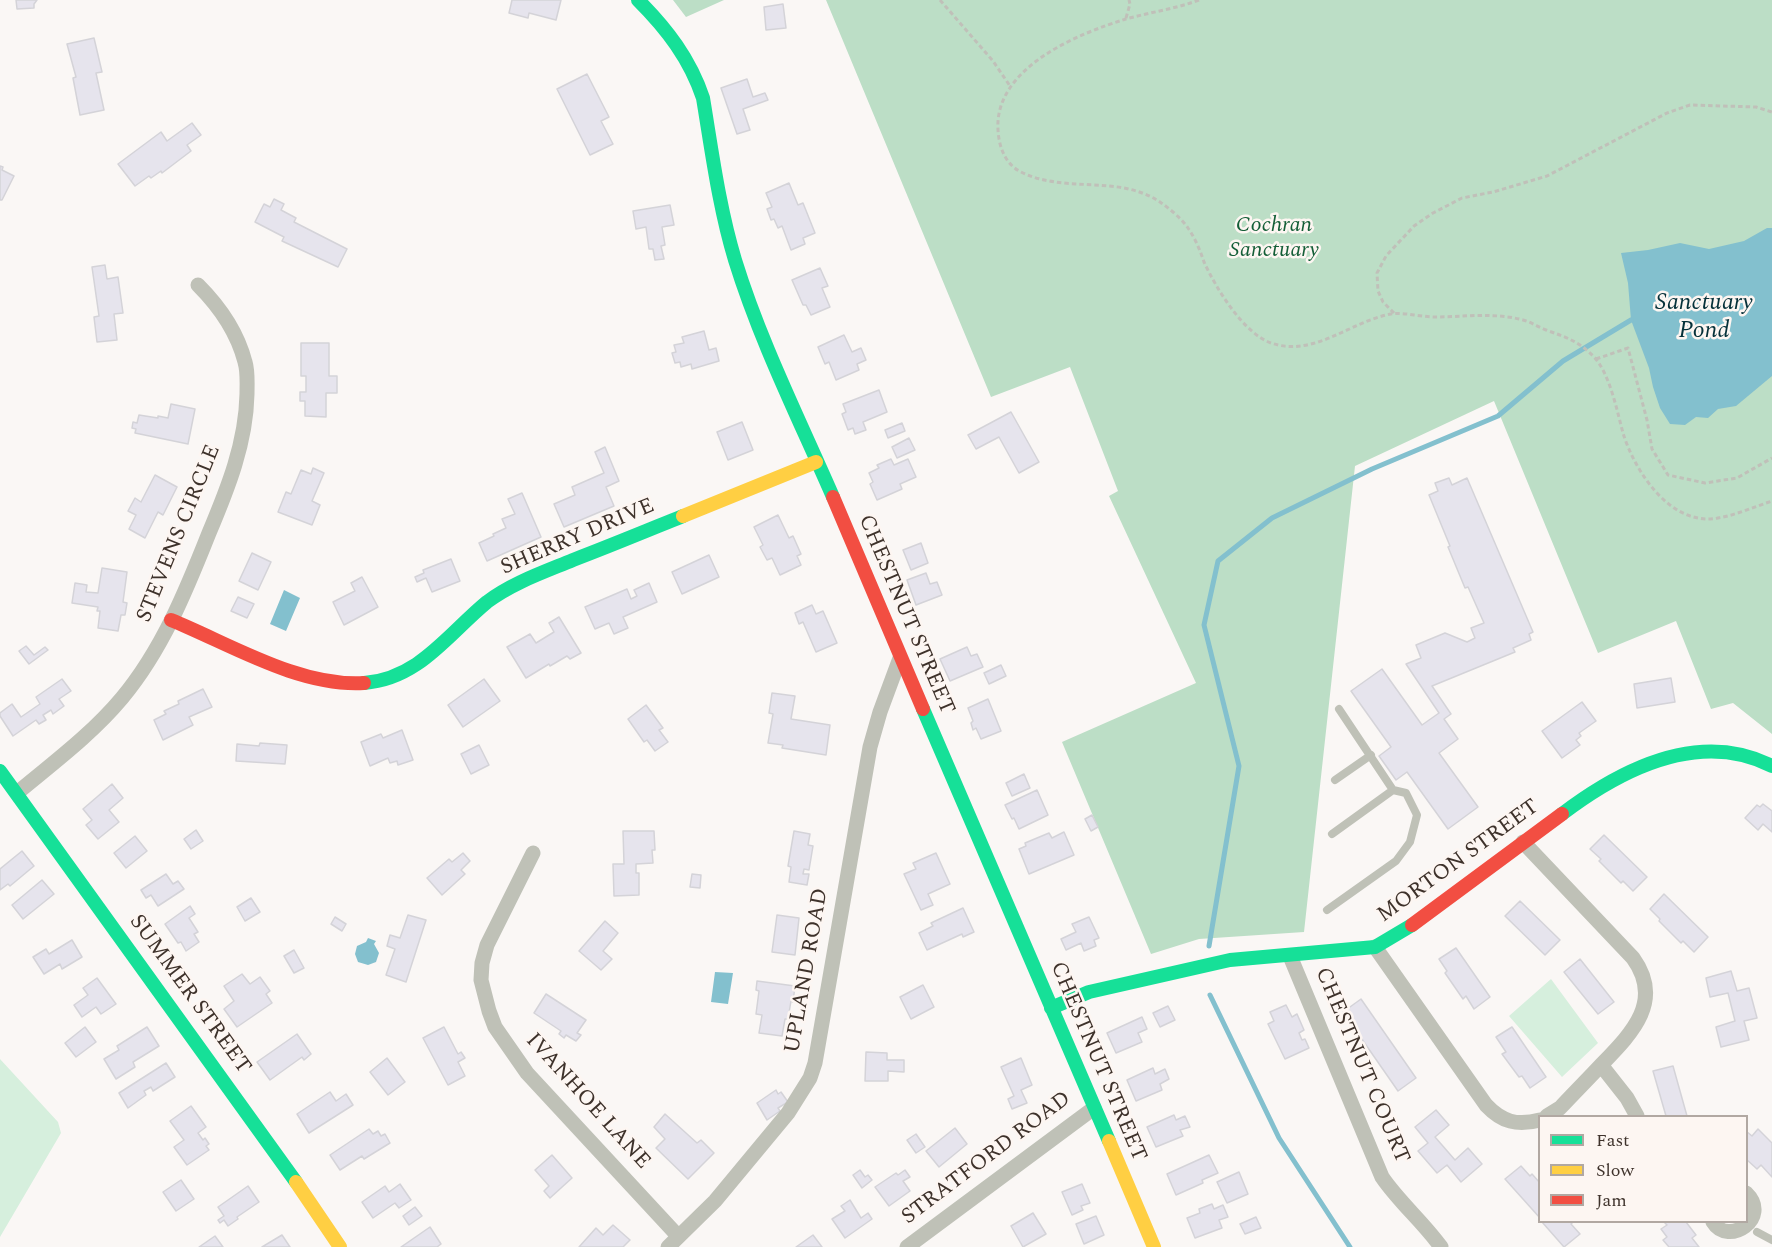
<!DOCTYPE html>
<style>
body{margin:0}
#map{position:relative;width:1772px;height:1247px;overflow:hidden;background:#faf7f5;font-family:Spectral,serif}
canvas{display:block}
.legend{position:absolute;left:1538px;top:1115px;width:210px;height:108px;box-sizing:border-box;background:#fdf6f2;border:2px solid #b1a8a2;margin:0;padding:8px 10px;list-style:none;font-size:18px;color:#3e322b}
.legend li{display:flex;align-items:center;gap:12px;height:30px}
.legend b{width:30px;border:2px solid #b1a8a2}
</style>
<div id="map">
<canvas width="1772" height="1247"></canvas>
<ul class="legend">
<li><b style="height:8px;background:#16e098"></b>Fast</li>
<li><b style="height:8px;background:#ffcf43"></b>Slow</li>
<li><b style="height:8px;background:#f24e42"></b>Jam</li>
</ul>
</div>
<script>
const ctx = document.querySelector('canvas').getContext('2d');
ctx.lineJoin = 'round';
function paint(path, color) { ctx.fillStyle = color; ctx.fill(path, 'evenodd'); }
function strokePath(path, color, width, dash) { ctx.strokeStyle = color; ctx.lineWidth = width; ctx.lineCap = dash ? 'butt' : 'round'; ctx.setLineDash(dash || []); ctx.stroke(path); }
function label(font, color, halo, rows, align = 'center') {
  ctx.font = font + ' Spectral,serif'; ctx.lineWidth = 5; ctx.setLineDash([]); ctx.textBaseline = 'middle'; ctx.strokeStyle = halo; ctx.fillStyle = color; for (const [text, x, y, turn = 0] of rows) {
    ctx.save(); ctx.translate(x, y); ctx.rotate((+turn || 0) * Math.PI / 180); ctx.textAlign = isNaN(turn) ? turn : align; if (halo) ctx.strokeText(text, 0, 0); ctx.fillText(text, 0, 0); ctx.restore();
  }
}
paint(new Path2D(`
 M1551,979L1598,1043L1562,1077L1509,1016Z
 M0,1059L58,1122L61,1133L0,1237Z`), '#d6efdd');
paint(new Path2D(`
 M673,0H724L686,17Z
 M826,0H1772V734L1733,703L1711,709L1676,621L1598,653L1494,401L1355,466L1304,932L1199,939L1151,954L1062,742L1196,683L1109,496L1118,491L1070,367L991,397Z`), '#bcdec6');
paint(new Path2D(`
 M1767,228H1772V376L1736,406L1718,409L1708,418L1696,417L1685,425L1670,424L1660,408L1653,387L1649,368L1631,320L1628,283L1621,253L1648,250L1680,243L1709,249L1744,241Z
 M284,590L300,598L286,631L270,624Z
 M368,938L376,941L374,944L379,953L376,962L368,965L358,962L355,954L357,946L366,942Z
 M715,972L733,973L728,1004L711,1002Z`), '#83c0ce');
strokePath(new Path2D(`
 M1209,946L1239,766L1204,625L1218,561L1272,518L1372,469L1498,416L1563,361L1631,320
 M1210,995L1279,1138L1350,1247`), '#83c0ce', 5);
const building = new Path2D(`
 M16,0H37L34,4V8L17,9Z
 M512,0H561L556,20L529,13L528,18L509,13Z
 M783,4L786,28L766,30L764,7Z
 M94,38L102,72L96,73L104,110L80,115L73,78L76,77L67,44Z
 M587,74L609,117L601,121L613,144L590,155L557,89Z
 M747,79L753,97L765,93L768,100L743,109L750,130L737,134L721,88Z
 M192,123L201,135L187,145L191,151L162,173L161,171L151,178L149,176L135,186L118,164L161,132L167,141Z
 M0,166L3,167L2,170L14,176L2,200H0Z
 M789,183L798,205L803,203L815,233L803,238L805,244L791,250L782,226L778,228L774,219L771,220L767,209L772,207L766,193Z
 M274,199L284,204L281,210L296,218L294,222L347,249L338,267L282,241L284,237L255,222L264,204L270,207Z
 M670,205L674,225L662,227L665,245L661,246L664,259L655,260L653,249H649L646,227L636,229L633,211Z
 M105,265L107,279L118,277L123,313L114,314L117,340L97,342L94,317L99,316L92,267Z
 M820,268L828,286L822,288L830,307L811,315L806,305H803L792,280Z
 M704,331L709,350L716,348L719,361L692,369L691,364L681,367L680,362L675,363L672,353L676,352L674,345L684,343L682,337Z
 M844,335L852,352L861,348L866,360L857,364L859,370L836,380L829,362L825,364L818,347Z
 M301,343H329V376H337V393H326V417L305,416V401H300V392H306V376H301Z
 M879,390L887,412L863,422L866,430L855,434L853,428L848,430L842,414L846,412L843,404Z
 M171,404L195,409L188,444L135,433L136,429L132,428L133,422L137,423L139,415L158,418V416L168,418Z
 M1011,412L1039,462L1019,473L999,437L976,449L968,435Z
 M742,422L753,450L728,460L717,432Z
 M902,423L905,431L888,438L885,430Z
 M909,438L915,450L897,458L892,447Z
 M605,447L619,481L606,487L614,506L564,527L554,504L575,495L572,487L604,473L595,452Z
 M891,459L894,465L908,459L916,477L900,484L902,489L877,500L870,484L873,482L869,473L879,468L877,465Z
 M313,468L324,473L312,501L320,505L312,525L278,512L286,492L291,494L301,470L311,474Z
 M155,475L177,487L163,515L158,512L145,538L129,529L136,515L128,511L135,498L141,502Z
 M1449,478L1452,485L1467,478L1533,632L1529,634L1531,640L1513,648L1515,652L1432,686L1451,714L1444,719L1458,739L1439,753L1478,807L1448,829L1407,772L1396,780L1379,756L1391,747L1351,691L1382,669L1422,725L1439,713L1406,664L1421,658L1416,645L1445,633L1467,642L1475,638L1471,628L1484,623L1468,587L1465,588L1448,547L1450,546L1429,495L1438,491L1435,483Z
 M522,493L541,537L487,561L479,543L494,536L493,534L506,528L502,519L515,514L508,499Z
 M778,515L789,538L793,536L801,554L797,556L801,565L780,575L772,558L767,560L760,547L763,545L754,527Z
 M921,543L928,563L911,570L903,550Z
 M252,553L271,562L258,590L239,581Z
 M709,555L719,577L682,594L672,572Z
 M451,559L460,581L432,592L426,578L417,582L415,577L424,573L423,570Z
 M102,568L127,572L123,602L127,603L125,615H121L118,631L98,628L100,611H97L98,607L72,603L75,583L87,585L86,592L98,593Z
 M926,573L930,584L937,582L942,595L916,605L907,580Z
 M362,577L378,607L344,625L333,602L355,591L351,583Z
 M649,583L657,602L623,617L628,628L614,634L609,623L595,629L585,607L627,589L631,599L637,596L634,590Z
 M238,597L254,604L247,618L231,611Z
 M812,605L816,614L823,611L837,643L816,652L803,622L799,624L795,613Z
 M559,617L581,653L570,659L567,656L550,666L549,664L526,678L507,647L530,634L536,643L554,632L549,623Z
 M26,646L34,655L45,647L48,650L29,664L19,651Z
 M967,647L971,656L977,654L983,667L950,681L940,659Z
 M1001,665L1006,676L989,684L984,673Z
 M1671,678L1675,702L1637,708L1634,684Z
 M62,679L71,691L59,699L64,706L53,714L51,710L43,715L46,720L39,724L36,720L13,736L0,716V713L12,704L21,717L40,704L36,697Z
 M484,679L500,701L463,727L448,705Z
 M203,689L212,707L189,717L193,725L163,740L154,720L166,714L164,711L179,704L178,701Z
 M772,693L795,696L791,719L830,725L826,755L782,748L783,745L768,743L773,714L769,713Z
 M988,699L1001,731L981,739L976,728L973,730L971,723L973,721L968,708Z
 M1582,702L1596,721L1579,733L1581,736L1576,740L1580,745L1562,758L1542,731Z
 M646,705L663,728L659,730L668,742L655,751L647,740L644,742L628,719Z
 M402,730L413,760L398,765L397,761L390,763L388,758L370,766L361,742L381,734L383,738Z
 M260,743L287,745L285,764L236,761L237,744L259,746Z
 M479,745L489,765L471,774L461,754Z
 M1024,774L1030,788L1012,796L1006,783Z
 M112,784L123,798L109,810L119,822L98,839L86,825L92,820L83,809Z
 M1037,790L1048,815L1019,829L1014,818L1012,819L1005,805Z
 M1763,804L1772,811V832L1763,824L1758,830L1745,818L1757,805L1760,807Z
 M1092,815L1098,827L1091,831L1085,819Z
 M196,830L203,841L191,849L184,839Z
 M623,831H654L655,850H652L653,863L636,864V873H639V895L614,896L613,864H624Z
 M794,831L810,834L808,845L813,846L809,870L804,869L803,874H809L807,885L789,882L791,867L788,866Z
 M1064,832L1074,855L1029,874L1019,849L1026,846L1025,843L1049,833L1052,838Z
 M1604,835L1647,877L1633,891L1623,881L1621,883L1599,861L1601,859L1590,849Z
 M135,836L147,851L126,868L114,853Z
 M22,851L34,866L10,886L8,884L0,890V869Z
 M463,853L470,861L461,870L465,874L442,895L427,878L449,859L452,862Z
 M936,853L950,884L928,894L933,905L921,910L904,874L916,869L913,863Z
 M166,874L173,884L178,881L184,889L158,906L151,895L146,898L141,890Z
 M692,874L701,875L700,888L690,887Z
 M42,880L54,894L23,919L12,905Z
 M1664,894L1708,937L1694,952L1683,941L1681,943L1659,921L1660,919L1650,909Z
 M251,898L260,912L245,921L237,907Z
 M1520,901L1560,940L1545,955L1505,916Z
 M190,906L195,914L189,918L198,932L194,934L199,942L186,951L181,942L178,943L165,924Z
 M963,908L974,932L963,937L962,934L927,950L919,933L933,926L931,923Z
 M408,915L426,920L406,982L386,975L395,949L387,946L390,935L400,938Z
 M777,915L799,918L795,955L772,952Z
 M335,917L346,924L342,931L331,924Z
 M1089,917L1099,938L1094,940L1096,946L1084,951L1081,943L1066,950L1061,939L1076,932L1072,924Z
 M605,921L618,933L603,951L612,959L601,970L579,951Z
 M72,940L82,957L62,969L60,964L44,974L33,957L46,949L49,954Z
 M1456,948L1490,997L1474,1009L1466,996L1463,999L1445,973L1447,971L1439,959Z
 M294,950L304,968L294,973L284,956Z
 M1580,959L1614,1002L1598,1014L1564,972Z
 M1731,971L1737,991L1749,988L1757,1018L1744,1021L1749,1040L1721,1047L1716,1027L1735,1021L1728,993L1710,997L1706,978Z
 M242,974L250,984L260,977L270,991L266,994L272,1003L237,1027L224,1009L234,1001L224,986Z
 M97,978L116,1004L101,1014L96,1007L82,1017L74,1005L88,995L83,988Z
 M757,981L795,986L793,1002L791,1001L788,1019H785L782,1036L759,1033L762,1015L756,1014L759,991L756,990Z
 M923,985L934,1007L911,1019L900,997Z
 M546,994L586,1020L577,1033L581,1035L576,1041L566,1035L564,1038L559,1034L561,1031L534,1013Z
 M1361,999L1416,1078L1398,1091L1343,1012Z
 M1286,1005L1292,1017L1297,1014L1304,1030L1299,1033L1302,1040L1305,1039L1309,1048L1285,1059L1268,1024L1274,1021L1270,1012Z
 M1168,1006L1175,1020L1160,1027L1153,1013Z
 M1142,1017L1147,1029L1138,1033L1142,1042L1116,1053L1107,1033Z
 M85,1027L96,1042L76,1057L65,1043Z
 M147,1027L159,1046L133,1062L135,1067L116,1079L104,1059L119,1050L117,1046Z
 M444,1027L458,1054L461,1052L465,1058L458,1062L465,1076L448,1085L423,1038Z
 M1512,1027L1546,1077L1530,1088L1522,1076L1519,1077L1502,1054L1506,1052L1496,1037Z
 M297,1034L311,1054L304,1060L302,1057L270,1080L257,1062Z
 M866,1052L887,1053V1060H904V1072L888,1071V1081H865Z
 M387,1058L405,1082L388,1095L370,1072Z
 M1021,1058L1032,1085L1021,1090L1027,1103L1012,1109L1008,1099L1014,1096L1001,1067Z
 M166,1063L175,1077L153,1091L151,1087L144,1091L146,1095L128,1108L119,1093Z
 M1673,1066L1687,1116H1666L1653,1071Z
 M1153,1068L1155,1074L1165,1069L1169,1079L1160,1084L1162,1090L1136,1101L1127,1080Z
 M776,1090L778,1094L781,1092L788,1102L778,1108L780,1111L767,1120L757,1103Z
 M330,1092L336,1101L346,1094L353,1105L309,1133L297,1114Z
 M191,1106L206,1127L198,1133L203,1140L205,1138L209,1144L206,1146L209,1150L187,1165L174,1147L184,1140L170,1121Z
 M1436,1110L1449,1125L1435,1137L1455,1160L1468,1148L1482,1164L1461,1182L1447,1165L1437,1173L1418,1151L1428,1143L1415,1127Z
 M665,1114L697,1143L701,1140L714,1153L688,1179L656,1148L665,1139L654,1127Z
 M1174,1115L1176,1120L1185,1116L1190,1127L1180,1130L1183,1136L1156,1147L1147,1127Z
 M955,1128L967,1144L939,1167L926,1151Z
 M369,1129L373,1134L378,1131L381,1136L385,1134L390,1143L364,1159L362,1156L340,1170L330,1155Z
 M1758,1129L1772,1143V1177L1761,1165L1757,1169L1746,1159V1131L1752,1136Z
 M916,1134L925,1147L916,1153L907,1140Z
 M552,1155L572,1178L550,1198L544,1191L549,1186L535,1170Z
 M1209,1155L1218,1173L1202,1180L1203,1183L1176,1195L1167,1174Z
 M1521,1166L1530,1176L1532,1174L1540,1183V1218L1505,1179Z
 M860,1170L865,1177L868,1175L872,1180L862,1188L853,1175Z
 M905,1170L910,1177L903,1181L910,1191L889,1206L875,1187L896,1173L898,1175Z
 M1239,1172L1248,1194L1227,1203L1217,1182Z
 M181,1180L194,1199L176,1211L163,1192Z
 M400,1184L411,1200L399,1208L395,1203L373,1218L362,1202L385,1186L389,1192Z
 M1082,1184L1090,1203L1081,1206L1083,1210L1072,1215L1062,1192Z
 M248,1186L259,1202L237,1217L238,1219L228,1226L224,1220L220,1223L218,1220L224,1216L218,1207Z
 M850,1200L861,1218L868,1213L872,1219L845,1238L832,1219L845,1211L841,1206Z
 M1212,1204L1214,1209L1223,1205L1228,1217L1219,1220L1222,1228L1195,1238L1187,1218L1200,1213L1199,1209Z
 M415,1207L422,1216L409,1225L403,1216Z
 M1033,1213L1046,1234L1023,1247L1011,1226Z
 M1096,1216L1104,1235L1084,1244L1076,1224Z
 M1256,1217L1261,1228L1245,1234L1240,1224Z
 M1542,1222H1573L1571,1224L1580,1234L1564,1247Z
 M1664,1222H1686L1696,1235L1692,1238L1699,1247H1669L1663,1240L1667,1237L1661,1229L1667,1225Z
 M613,1225L630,1240L623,1247H579L596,1228L603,1235Z
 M430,1227L441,1244L437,1247H401Z
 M282,1235L290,1247H262Z
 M813,1235L822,1247H796Z
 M215,1236L223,1247H199Z`);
paint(building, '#e6e4ed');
strokePath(building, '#d4d3d8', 1.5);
strokePath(new Path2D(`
 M940,0L993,61L1010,86
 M1199,0C1175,9 1151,12 1126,19C1077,34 994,68 998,130C999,147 1005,164 1021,172C1065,194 1118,174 1160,202C1170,209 1181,218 1188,228C1195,238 1200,250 1204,262C1216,288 1243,333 1271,343C1314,358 1351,321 1391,314C1405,312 1421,317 1435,317C1464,317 1493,312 1523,320C1531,322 1538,327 1546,330C1565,337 1579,341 1594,357C1610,374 1617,411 1623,433C1635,472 1671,527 1718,518C1736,515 1754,507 1772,501
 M1126,18L1130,4L1129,0
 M1394,313L1383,302L1378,291L1377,273L1386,256L1414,226L1433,213L1462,198L1493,192L1547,176L1667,113L1690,105L1756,107L1772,112
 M1596,359L1628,348L1647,420L1652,449L1668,475L1705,483L1737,478L1772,458`), '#c0c0b9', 3, [4.5, 3]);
strokePath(new Path2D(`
 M1339,709L1393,790
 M1335,780L1371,755
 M1327,910L1396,861L1410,842L1417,815L1406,793L1393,790L1332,834
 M1757,1232L1772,1240`), '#bfc1b7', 8);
strokePath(new Path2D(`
 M17,793C53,763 92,734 122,698C162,650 186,591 209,533C228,488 246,443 247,394C247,383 248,372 245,362C237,331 220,307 198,285
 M1523,842L1633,958C1664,1001 1632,1033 1602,1064C1588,1079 1574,1093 1560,1108L1547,1116
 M533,853L487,945L482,963L481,980L489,1011L495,1027L527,1073L678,1236
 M1375,947L1486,1105C1502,1122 1517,1126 1540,1120
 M1290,956L1382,1177C1399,1202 1423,1222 1441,1247
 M1601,1065L1627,1098L1637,1116
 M1713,1222C1728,1247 1772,1218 1746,1193
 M668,1247L715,1201L788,1113L810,1078L815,1063L870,747L880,712L900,658
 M907,1247L1094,1108`), '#bfc1b7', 15);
strokePath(new Path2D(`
 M638,0C667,29 690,59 703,98C712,152 719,207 735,260C760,341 799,419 833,497
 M364,683C419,679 448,634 487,602C512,583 544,572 573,560C610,546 646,531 683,516
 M923,709L1109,1141
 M0,771L296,1182
 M1562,814C1620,770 1699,729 1772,766
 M1051,1008L1089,992L1230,960L1375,947L1412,925`), '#16e098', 14);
strokePath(new Path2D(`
 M683,516L816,462
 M1109,1141L1154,1247
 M296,1182L340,1247`), '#ffcf43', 14);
strokePath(new Path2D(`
 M833,497L923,709
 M171,620C230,644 299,687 364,683
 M1412,925L1562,814`), '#f24e42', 14);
label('italic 22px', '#145e37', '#fdf6f2', [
 ["Cochran",1274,227],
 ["Sanctuary",1274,252]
]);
label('22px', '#3e322b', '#fdf6f2', [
 ["STEVENS CIRCLE",180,534,-68],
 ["SHERRY DRIVE",578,538,-23],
 ["CHESTNUT STREET",905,615,67],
 ["MORTON STREET",1459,862,-36],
 ["UPLAND ROAD",808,971,-80],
 ["SUMMER STREET",189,995,54],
 ["CHESTNUT STREET",1097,1062,67],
 ["CHESTNUT COURT",1361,1066,67],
 ["IVANHOE LANE",587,1102,48],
 ["STRATFORD ROAD",987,1159,-37]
]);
label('italic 24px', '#05313a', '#fdf6f2', [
 ["Sanctuary",1704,304],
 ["Pond",1704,332]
]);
</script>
